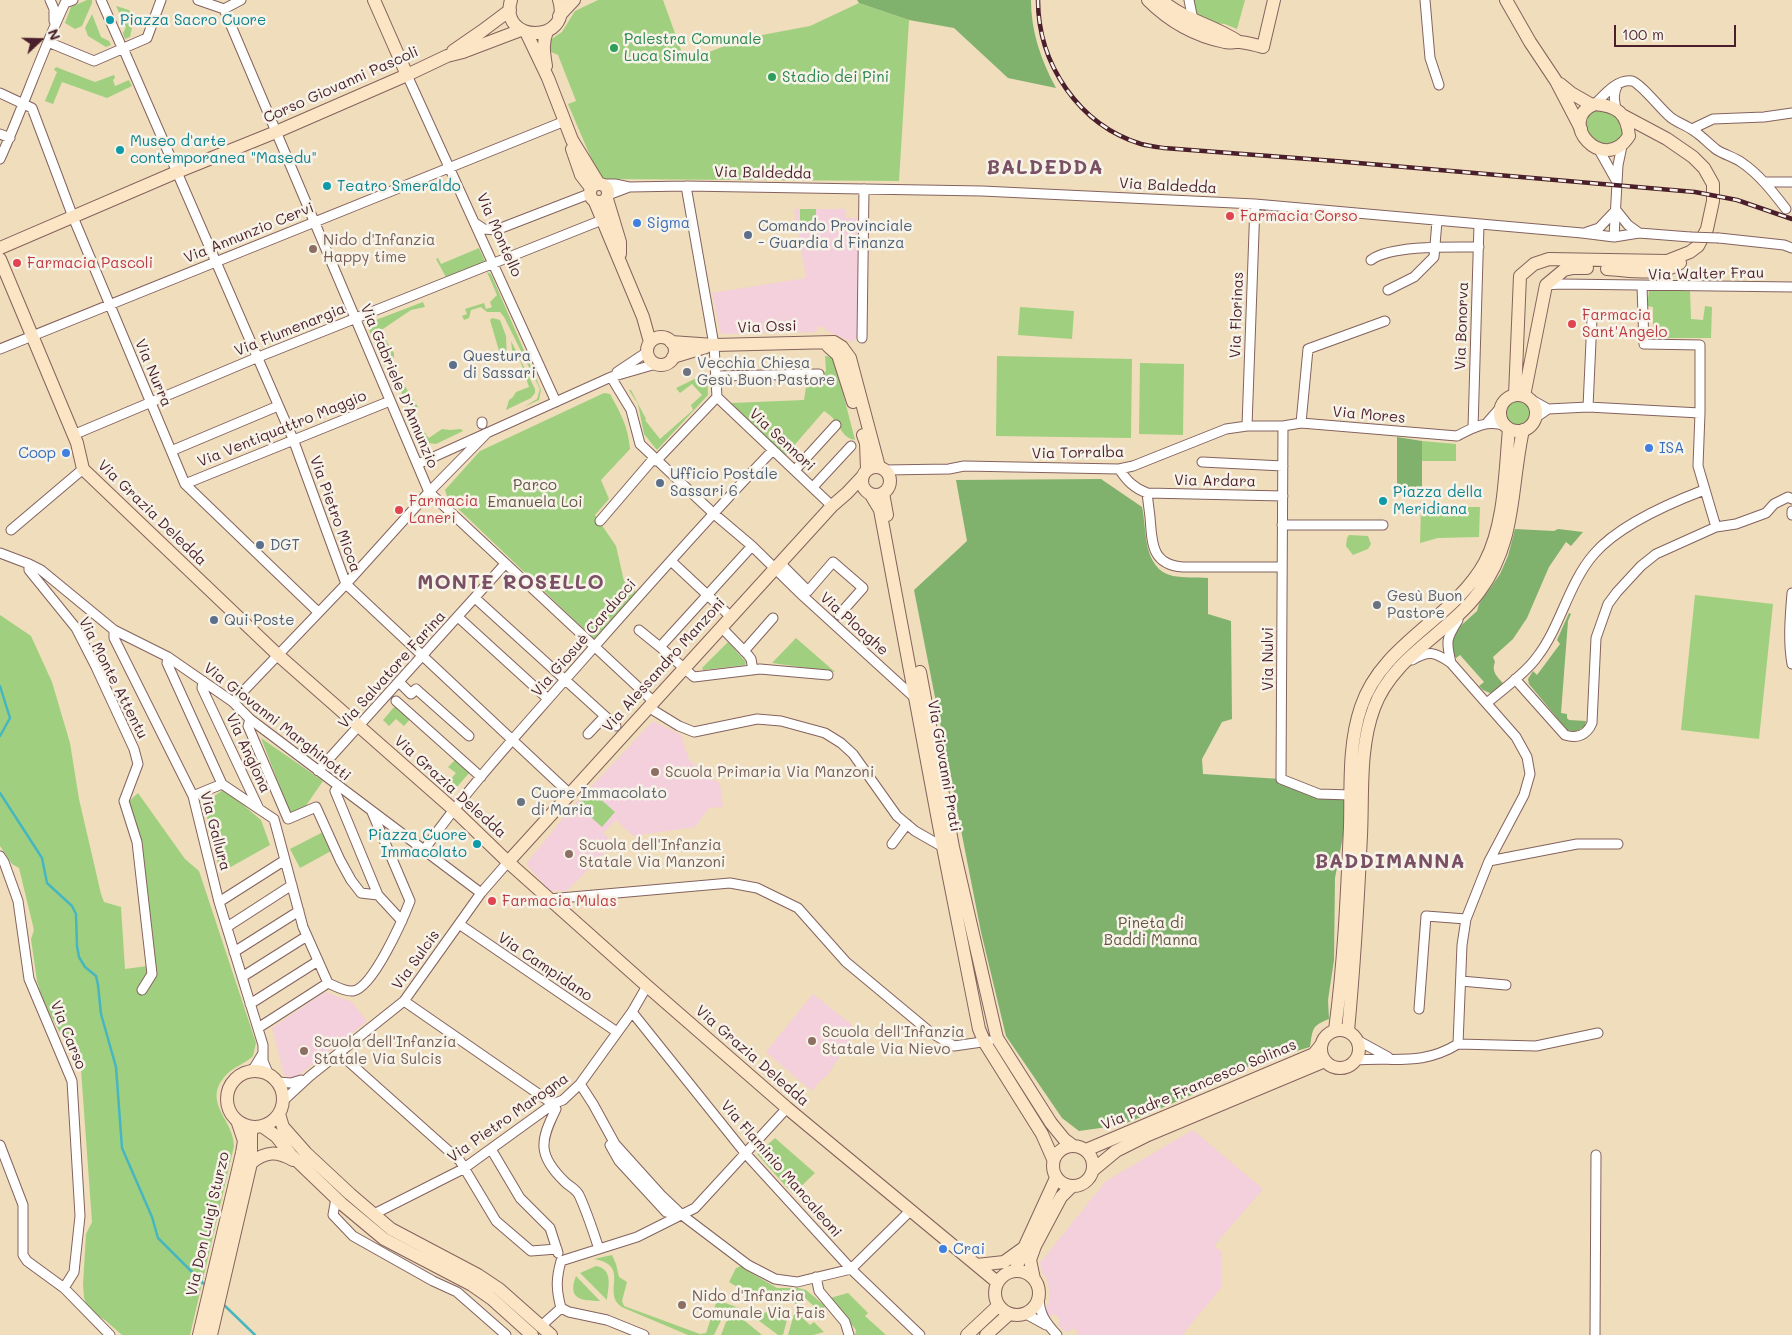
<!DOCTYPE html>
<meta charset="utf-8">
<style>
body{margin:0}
#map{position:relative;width:1792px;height:1335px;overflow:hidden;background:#efddbc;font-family:Mali,sans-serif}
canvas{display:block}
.north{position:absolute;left:15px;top:15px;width:50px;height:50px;-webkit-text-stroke:4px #f7f3e8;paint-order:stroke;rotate:69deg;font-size:14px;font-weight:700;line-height:20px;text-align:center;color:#4a1f2b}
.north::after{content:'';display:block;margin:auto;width:18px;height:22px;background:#4a1f2b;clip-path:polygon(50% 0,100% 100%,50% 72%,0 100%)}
.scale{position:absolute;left:1614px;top:25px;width:122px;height:22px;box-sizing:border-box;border:2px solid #4a1f2b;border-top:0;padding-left:6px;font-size:15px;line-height:18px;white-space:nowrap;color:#4a1f2b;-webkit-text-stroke:4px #f7f3e8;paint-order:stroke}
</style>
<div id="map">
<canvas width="1792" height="1335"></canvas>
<div class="north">N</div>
<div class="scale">100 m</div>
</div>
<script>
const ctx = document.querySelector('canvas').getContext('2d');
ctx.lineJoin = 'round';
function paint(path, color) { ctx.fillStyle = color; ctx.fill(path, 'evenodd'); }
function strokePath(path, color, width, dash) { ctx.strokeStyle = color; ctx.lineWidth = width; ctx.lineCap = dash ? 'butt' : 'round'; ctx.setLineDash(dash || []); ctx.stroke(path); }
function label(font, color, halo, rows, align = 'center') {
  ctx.font = font + ' Mali,sans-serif'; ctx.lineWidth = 5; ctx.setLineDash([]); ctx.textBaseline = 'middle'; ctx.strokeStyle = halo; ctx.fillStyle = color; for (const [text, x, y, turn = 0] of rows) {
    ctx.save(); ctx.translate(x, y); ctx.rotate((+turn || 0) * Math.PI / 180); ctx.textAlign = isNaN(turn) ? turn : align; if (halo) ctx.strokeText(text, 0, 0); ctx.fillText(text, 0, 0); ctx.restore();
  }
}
paint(new Path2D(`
 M794,209H845L846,218H858L857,337L852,342L825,330L824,327H818L816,332L721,334L712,293L806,278Z
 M653,721L681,735L689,760L720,784L723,807L709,808L695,827L633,836L616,820L603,833L614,843L567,891H550L526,864L572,807Z
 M325,992L352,1002L367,1021L295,1078L288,1077L284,1074L272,1028Z
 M813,994L857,1029L827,1076L821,1080L812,1091L766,1052Z
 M1193,1130L1263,1189L1214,1246L1222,1252L1221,1288L1182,1335H1077L1078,1333L1073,1328L1068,1332L1065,1331L1058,1325L1060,1319L1055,1314L1048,1317L1045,1310L1049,1302L1050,1292L1047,1279L1042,1273L1040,1263L1106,1181Z`), '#f4cfdc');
paint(new Path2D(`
 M87,0H92V3L82,26L75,29L65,23L71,7Z
 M598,0H663L685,61L746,38L810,26L859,3L909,20L899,181L600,179L568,104L576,101L558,55L549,51L550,40L562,32L575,11Z
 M1193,0H1245L1237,29L1225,24L1210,23L1194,13Z
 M116,6L129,10L134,18L130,37L125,39L123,33L126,27Z
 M92,14L101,37L109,41L111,45L106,47L88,36L85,28Z
 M56,67L95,82L114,75L115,78L113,80L115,86L129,80L132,86L107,98L62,82L53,104L45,101L57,72L54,70Z
 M1592,110H1606L1620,120L1623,137L1617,143L1602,144L1587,136L1584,120Z
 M800,209H816V231H800Z
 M479,248L485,261L447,279L436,259L438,258L441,264Z
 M487,272L491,274L541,390L539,400L524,407L537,399L540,389L504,317L500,312H487L481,307L471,310L469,318L464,320L462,316L467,314L465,309L484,303L486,309L492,307L490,302L497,295Z
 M1649,291H1690L1691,319L1703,320L1705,306L1712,307L1711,338H1653V307L1647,306Z
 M423,302L425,307L411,310L380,331L394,353V358L384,365L368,327V323Z
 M1020,307L1074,311L1072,339L1018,335Z
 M492,318L500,320L506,336L507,360L502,361L490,320Z
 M511,341L535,389V393L531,398L506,410L509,400L513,397L516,392L529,387L519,357L513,358Z
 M825,356L832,357L835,362L855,440C843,438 841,428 834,420C832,416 828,414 824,411L785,456L731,403L804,400L806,387L821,384L822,374L826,371Z
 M997,356L1132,359L1131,438L996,436Z
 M1140,363L1184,364L1183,435L1139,434Z
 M394,367L397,369L396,372L418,407L412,412L427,436L429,438L442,429L450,430L461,429L463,431L436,444L428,443L410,412L393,373Z
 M707,373L708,395L657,450L644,434L638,404L629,390H631L646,419L645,420L660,439L693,410L691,405L702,395L692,384L680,393L676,388Z
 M604,393L610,394C621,414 628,426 630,449L601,480L609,499L595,515L616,546L624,581L636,592L594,639L448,499L445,490L480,451Z
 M1506 413a12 12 0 1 1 24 0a12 12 0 1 1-24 0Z
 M1422,441L1456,444V461H1422Z
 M1421,507H1480L1479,537L1438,538L1420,543Z
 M1349,535L1368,536L1371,544L1368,549L1353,555L1346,546L1347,538Z
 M1695,595L1773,604L1759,739L1681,730Z
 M0,615L31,636L52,682L70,743L79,799L101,894L104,902L121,907L125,969L155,965L142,844L127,803L138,793L185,859L199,871L256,1043L253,1056C245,1064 235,1066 227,1074C200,1102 234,1119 234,1146L190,1335H122L105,1320L88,1310L84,1297L83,1285L86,1234L92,1222L81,1070L44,1004L37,981L31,939L34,930L19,868L12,864L0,846Z
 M796,638L835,672L772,663Z
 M728,642L746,662L745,665L703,670L702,668Z
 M395,706L410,719L404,726L396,719L389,726L383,720Z
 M261,738L323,781L305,807L290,813Z
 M455,760L469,773L457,787L450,780L456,773L448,767Z
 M224,789L261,820L270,845L220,873L204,804Z
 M590,790L615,812L602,827L577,805Z
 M323,832L333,850L300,868L290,849Z
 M775,1138L815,1173L793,1194L757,1154Z
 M612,1255L616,1264L619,1277L627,1282L622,1301L624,1306L700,1334L706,1333L717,1300L739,1308L743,1312L736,1310L725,1312L714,1335H688L624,1308C599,1295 633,1266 594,1259Z
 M596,1266C614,1269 608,1288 607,1300L580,1273Z
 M741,1266L744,1269L777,1288H798L806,1290L824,1305L825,1307L820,1312L804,1297L796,1304L791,1302L788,1293L769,1300L766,1293L749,1299L747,1293L729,1282L736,1268Z
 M576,1276L600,1301C581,1301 567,1299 576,1276Z
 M848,1293L868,1313L865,1316L886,1335H855L856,1330L830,1298Z
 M769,1311L772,1317L789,1312L783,1335H778L754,1317Z
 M795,1311L810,1325L814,1322L824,1332L813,1335H788Z
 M735,1316L740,1317L762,1335H721L726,1322Z`), '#a0d07f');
paint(new Path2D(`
 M857,0H1031C1031,32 1041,60 1056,88L1008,78L954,28L909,20L859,3Z
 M1397,437L1422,441V487H1397Z
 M1101,479L1142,507C1147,529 1142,569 1173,576C1184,578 1197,577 1208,578V614L1231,621L1232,719L1222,722L1202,759L1203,774L1281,779L1307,790L1351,795L1335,878L1334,960L1328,1000L1329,1019C1311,1026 1313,1029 1310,1047L1253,1064L1210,1087L1122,1125L1079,1131L1062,1118L1006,1036L981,932L914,590L967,541L956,480Z
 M1515,529L1554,531L1558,529L1583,532L1571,546L1566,542L1549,567L1527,618L1513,639L1493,657L1495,662C1491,671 1497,677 1503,683L1495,692L1490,693L1483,690L1479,686L1484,682L1460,655L1456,658L1452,652V637L1455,631L1477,611L1479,604L1500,574L1508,556Z
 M1569,613L1571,614L1568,621L1561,713L1567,714V718L1569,720L1586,721L1585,726L1576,732L1567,730L1529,684L1528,679L1533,671L1537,675L1560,644L1557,640Z`), '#80b26e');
strokePath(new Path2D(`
 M0,686L10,718L0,736
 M0,793L42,858L47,883L72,906L76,914L77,946L79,957L85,967L96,976L98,985L101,1014L116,1067L122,1148L152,1217L158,1238L206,1286
 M222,1303L255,1335`), '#47b6c0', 2.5);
const street = new Path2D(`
 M50,0L54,9V21
 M101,0L120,43
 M198,0L224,9L241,0
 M1189,0L1193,20
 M1425,0L1430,58L1439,85
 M224,9L429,492L653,701
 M48,42L94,61L147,38L161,0
 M123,48L293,439L346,584L570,794
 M407,75L556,402
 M0,93L32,108L73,217L185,484L318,612
 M1595,104C1604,95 1618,78 1632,81C1640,83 1660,108 1668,115C1676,123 1685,124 1694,131C1702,136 1709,144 1717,150C1725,155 1734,157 1741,162C1759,174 1773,192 1786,209
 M1616,109C1614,99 1613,93 1618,84
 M1692,129L1713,119L1764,117L1792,113
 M0,134L10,138
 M1598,148L1617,182
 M0,159C23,108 41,54 65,3L73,0
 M1764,182H1792
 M602,184H615L629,187L686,186L982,191L1255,204L1582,233L1614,237L1639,233L1690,237
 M686,186L714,345L717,397L832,506
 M608,195L629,187
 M1616,210L1628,225L1639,233
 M475,223L484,229L496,230L589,194
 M1587,232L1599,228L1616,210
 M1614,237L1618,165L1622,146
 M1719,238L1784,245L1792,248
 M1371,260C1391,245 1452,247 1479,247
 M1546,285L1561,284L1792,287
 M1642,286L1644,344L1700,345V413L1698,466L1716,527
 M1388,290L1414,277L1434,257L1437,221
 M862,338L864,189
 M0,349L565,121
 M617,372L647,352
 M715,376L819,374
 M611,377L631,410L640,444L713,513L752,546L803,596L916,699
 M1530,399L1548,409L1588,407L1700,413
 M1588,407L1592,319
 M482,422V424
 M1301,423L1308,349L1385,321
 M1533,423L1538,416L1548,409
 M1486,424L1501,407
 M1247,426L1255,204
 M1283,426L1281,779L1319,794L1351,795
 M1473,428L1479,224
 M73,435L256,358L602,220
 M171,451L278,406
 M656,461L717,397
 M1202,462L1283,466
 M418,464L611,377L656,364
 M1119,469C1127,481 1134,488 1147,493L1283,496
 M795,470L836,425
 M885,470L949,469L964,466L1119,469L1133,466L1226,429L1247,426H1283L1301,423L1457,436C1472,428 1488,419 1505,426
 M185,484L390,401
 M813,487L851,446
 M1147,493C1148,501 1149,509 1150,517C1152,542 1151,565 1183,567H1282
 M1792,511V515
 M600,521L654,458
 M1282,525H1383
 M11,530L83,469
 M752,546L660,647L694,677L760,669L828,675
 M0,553L29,564L41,570L114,630L168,657L233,702L250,719L481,893
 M671,561L731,617
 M780,563L808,591L833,562L863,588L839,615
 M29,564V570L76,628L96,667L134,749L138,764L124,801L137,842L152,974L142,990
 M1792,593C1790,617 1788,641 1792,664
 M475,598L616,726
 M458,617L548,699
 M721,627L748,655L751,659L753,670
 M114,630V638L193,796L219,902L263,1045V1061L268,1073
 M639,630L660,647
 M744,651L773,618
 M168,657L167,663L222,784
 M1451,663C1446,641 1446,639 1458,620
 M1515,679L1565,735C1577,739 1587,735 1592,723L1596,638L1608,604L1617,592L1641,566L1656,554L1716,527L1736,524L1766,513L1774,504L1788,497L1792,499
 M203,681L202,688L259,809L274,819L303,927L328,983
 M399,682L411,694L416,689L469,736
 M396,701L481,777
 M233,702L346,584L429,492L486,434
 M1487,703C1501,691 1527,672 1537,657C1561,626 1568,584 1594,554C1618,526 1670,503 1704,490
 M648,707L679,726L694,732L757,719L781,721L825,733L841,743L853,754L897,816L915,831L943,847
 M250,719L248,726L288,819L316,807L340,860L351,880L361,893L378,895
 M588,734L605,716
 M318,771L505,564
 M339,787L335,791L378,895L402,921
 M193,796L222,784L259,809
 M892,844L907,824
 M424,850C466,790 516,736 564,681C633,603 701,525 773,450
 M0,856L4,862L18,901L29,979L72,1081L80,1216L74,1272L64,1288
 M1489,861L1577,844H1618
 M549,899L730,883L757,888L798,908L846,962L930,1032L954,1046L989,1041
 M219,902L285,860
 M459,924L617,1032
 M227,927L292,885
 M234,952L299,911
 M242,977L307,936
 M1461,981L1506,985
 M328,983C335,986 345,992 353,991C373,988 403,919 410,901L372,812
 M404,1001L553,1104L556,1109C540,1141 537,1155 565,1182C569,1186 576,1189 579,1195C587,1212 593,1231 599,1249
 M250,1004L318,961
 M1419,1009L1426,916L1466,919
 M632,1012L745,1153L851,1269L920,1335
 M258,1028L328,983
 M1357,1040L1388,1057
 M1458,1044L1536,1046L1598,1033
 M339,1053L460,1161L496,1221L531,1251L557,1249
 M1356,1060C1396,1057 1422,1066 1458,1044L1462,945L1466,919L1489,861L1524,795L1530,774L1527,757L1516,737L1451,663C1435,652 1429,650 1412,660
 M249,1071L254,1068L263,1053
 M278,1082L291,1083L301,1080
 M580,1084L593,1104L615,1144L661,1195L682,1215L748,1265L775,1279L797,1282L851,1269L911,1210
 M284,1100L310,1076L404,1001L481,893L508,862
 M0,1145L23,1205V1255L27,1261L64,1288L110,1335
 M610,1145L619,1161L666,1212L682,1215
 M491,1149L520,1198L550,1228L558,1253
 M336,1198L333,1215L353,1236L433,1281L457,1292L506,1335
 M374,1214L463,1169L553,1104L563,1100L580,1084L632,1012L647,986
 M561,1261L637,1237L695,1208L787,1108
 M816,1277L819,1291L845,1322L849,1335
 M1039,1297C1039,1314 1046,1323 1057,1335
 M561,1308L569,1312L607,1320L644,1335
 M561,1308C556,1289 556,1279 561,1261
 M1026,1314L1046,1325
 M541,1326L561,1308
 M1595,1335L1596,1155`);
const secondary = new Path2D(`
 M374,0L407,75
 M511,0C498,44 573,44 559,0
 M1148,0C1169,21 1195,36 1225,42C1230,44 1235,41 1240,42C1248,43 1256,45 1263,47L1274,0
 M1161,0C1186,21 1212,24 1239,42
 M1506,0L1530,42L1556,81L1581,129
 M559,16L574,0
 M526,32L548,78L572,140L599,184
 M453,51L482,31L510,10
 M546,66C544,53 542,44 547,31
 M1560,84L1571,93L1592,105
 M1595,104C1617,106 1627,113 1629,136C1603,176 1555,120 1595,104Z
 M572,149L581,175L591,188
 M590 193a9 9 0 1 1 18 0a9 9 0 1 1-18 0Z
 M607,199L620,242V254
 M595,202L643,317L650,342
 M0,248L177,172L276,132L407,75L447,56L463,52L521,30
 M0,259L77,443L83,469L278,655L453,809L508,862L647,986L787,1108L997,1282
 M1607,269C1630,270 1660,277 1680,263
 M647 351a14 14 0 1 1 28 0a14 14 0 1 1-28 0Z
 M671,342L714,345L834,342L842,347L850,358L879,467
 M828,346L838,355L853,402
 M673,357L706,347
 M1515,395L1520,276L1534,264L1549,259L1667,261L1690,252L1698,246L1707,229L1713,201V184L1704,168L1693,157L1667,139L1622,115
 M1500 413a18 18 0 1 1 36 0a18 18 0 1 1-36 0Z
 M1524,396L1546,285L1564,270L1573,268H1587
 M863,435L866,443L867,469
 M862 481a14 14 0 1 1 28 0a14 14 0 1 1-28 0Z
 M883,493L887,515
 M871,495L880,510L943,847L979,1029L985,1043L1042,1134L1053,1159
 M920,672L953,847L997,1038L1051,1123L1064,1139L1072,1145
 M508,862L832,506L847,493L862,477
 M1321 1049a19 19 0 1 1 38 0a19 19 0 1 1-38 0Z
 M1335,1030C1344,963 1347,895 1350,827C1351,787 1348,745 1361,707C1382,643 1454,619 1485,562C1505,524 1505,472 1509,429
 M1348,1031C1354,966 1358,901 1361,835C1363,794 1359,748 1374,708C1393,656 1448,634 1479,592C1517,541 1510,489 1523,430
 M227 1099a28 28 0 1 1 56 0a28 28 0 1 1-56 0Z
 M279,1114L283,1127L306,1153L350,1194L391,1229L478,1275L499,1289L551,1335
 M262,1126L276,1136L291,1155L342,1204L384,1239L472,1285L492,1299L532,1335
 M1053 1166a20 20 0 1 1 40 0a20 20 0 1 1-40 0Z
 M1086,1150L1314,1054L1321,1045
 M251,1163C266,1151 277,1151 293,1160
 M1093,1170L1116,1151L1148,1135L1325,1061
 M977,1265L1004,1262L1022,1249
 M995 1293a22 22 0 1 1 44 0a22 22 0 1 1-44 0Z
 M1015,1271L1024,1248L1056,1178
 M1034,1279L1030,1260L1035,1246L1061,1197L1072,1186
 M199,1335L242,1153L244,1141L237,1120
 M211,1335L251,1163V1133L253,1127
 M967,1335L998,1306
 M986,1335L1009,1314`);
strokePath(street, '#84625e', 11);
strokePath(secondary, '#84625e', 14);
strokePath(street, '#fff', 9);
strokePath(secondary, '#fce5c4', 12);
const rail = new Path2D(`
 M1038,0C1038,64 1079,125 1141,144C1149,146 1157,147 1164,148L1335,161L1695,192L1737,200L1792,219`);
strokePath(rail, '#4a1f2b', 4.5);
strokePath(rail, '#f7f3e8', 2.5, [8]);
const streetBridge = new Path2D(`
 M1690,237L1719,238`);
strokePath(streetBridge, '#84625e', 11, []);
strokePath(streetBridge, '#fff', 9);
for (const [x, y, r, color] of [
 [110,20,5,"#0f9aa8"],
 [614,48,5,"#2e9e5b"],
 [772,77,5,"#2e9e5b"],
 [120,150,5,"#0f9aa8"],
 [327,186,5,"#0f9aa8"],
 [1230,216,5,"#e0444e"],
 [637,223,5,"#3f7fe0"],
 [748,235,5,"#5c6f8a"],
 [313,249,5,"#8d6e63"],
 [17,263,5,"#e0444e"],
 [1572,324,5,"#e0444e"],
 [453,365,5,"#5c6f8a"],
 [687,372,5,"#6b7280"],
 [1649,448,5,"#3f7fe0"],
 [66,453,5,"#3f7fe0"],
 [660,483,5,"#5c6f8a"],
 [1383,501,5,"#0f9aa8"],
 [399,510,5,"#e0444e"],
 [260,545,5,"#5c6f8a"],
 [1377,605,5,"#6b7280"],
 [214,620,5,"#5c6f8a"],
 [655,772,5,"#8d6e63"],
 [521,802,5,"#6b7280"],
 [477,844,5,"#0f9aa8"],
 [569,854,5,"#8d6e63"],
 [492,901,5,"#e0444e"],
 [812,1041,5,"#8d6e63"],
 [304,1051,5,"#8d6e63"],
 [943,1249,5,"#3f7fe0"],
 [682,1305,5,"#8d6e63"]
]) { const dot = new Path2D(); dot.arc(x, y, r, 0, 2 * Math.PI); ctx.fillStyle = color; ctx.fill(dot); strokePath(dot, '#f7f3e8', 2); }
label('15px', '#0d838f', '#f7f3e8', [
 ["Piazza Sacro Cuore",120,20],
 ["Museo d'arte",130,141],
 ["contemporanea \"Masedu\"",130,158],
 ["Teatro Smeraldo",337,186],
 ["Piazza della",1393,492],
 ["Meridiana",1393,509],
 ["Piazza Cuore",467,835,"right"],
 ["Immacolato",467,852,"right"]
], 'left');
label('15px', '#27864d', '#f7f3e8', [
 ["Palestra Comunale",624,39],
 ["Luca Simula",624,56],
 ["Stadio dei Pini",782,77]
], 'left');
label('15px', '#4a1f2b', '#f7f3e8', [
 ["Corso Giovanni Pascoli",341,85,-24],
 ["Via Baldedda",763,173,1],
 ["Via Baldedda",1168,186,3],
 ["Via Annunzio Cervi",249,233,-22],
 ["Via Montello",499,235,66],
 ["Via Walter Frau",1706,274,-1],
 ["Via Florinas",1237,315,-88],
 ["Via Bonorva",1462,326,-88],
 ["Via Ossi",767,327,-2],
 ["Via Flumenargia",290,330,-22],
 ["Via Nurra",153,373,67],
 ["Via Gabriele D'Annunzio",399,386,67],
 ["Via Mores",1369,415,5],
 ["Via Ventiquattro Maggio",282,429,-22],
 ["Via Sennori",782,440,43],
 ["Via Torralba",1078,453,-1],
 ["Via Ardara",1215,481,1],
 ["Via Grazia Deledda",152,513,44],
 ["Via Pietro Micca",335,514,70],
 ["Via Ploaghe",854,624,42],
 ["Via Giosuè Carducci",584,638,-49],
 ["Via Nulvi",1268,659,-90],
 ["Via Alessandro Manzoni",664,665,-48],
 ["Via Salvatore Farina",392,670,-48],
 ["Via Monte Attentu",113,678,63],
 ["Via Giovanni Marghinotti",277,722,38],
 ["Via Anglona",248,753,65],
 ["Via Giovanni Prati",944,766,80],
 ["Via Grazia Deledda",450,787,42],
 ["Via Gallura",215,831,75],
 ["Via Sulcis",416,960,-54],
 ["Via Campidano",545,967,34],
 ["Via Carso",68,1035,68],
 ["Via Grazia Deledda",752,1056,41],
 ["Via Padre Francesco Solinas",1199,1085,-23],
 ["Via Pietro Marogna",508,1118,-35],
 ["Via Flaminio Mancaleoni",781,1169,49],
 ["Via Don Luigi Sturzo",208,1224,-77]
]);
label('15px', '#be3a42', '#f7f3e8', [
 ["Farmacia Corso",1240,216],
 ["Farmacia Pascoli",27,263],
 ["Farmacia",1582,315],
 ["Sant'Angelo",1582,332],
 ["Farmacia",409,501],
 ["Laneri",409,518],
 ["Farmacia Mulas",502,901]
], 'left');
label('15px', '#366cbe', '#f7f3e8', [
 ["Sigma",647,223],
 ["ISA",1659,448],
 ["Coop",56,453,"right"],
 ["Crai",953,1249]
], 'left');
label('15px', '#4e5e75', '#f7f3e8', [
 ["Comando Provinciale",758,226],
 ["- Guardia d Finanza",758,243],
 ["Questura",463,356],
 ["di Sassari",463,373],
 ["Ufficio Postale",670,474],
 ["Sassari 6",670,491],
 ["DGT",270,545],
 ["Qui Poste",224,620]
], 'left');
label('15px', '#785e54', '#f7f3e8', [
 ["Nido d'Infanzia",323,240],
 ["Happy time",323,257],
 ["Scuola Primaria Via Manzoni",665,772],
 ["Scuola dell'Infanzia",579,845],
 ["Statale Via Manzoni",579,862],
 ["Scuola dell'Infanzia",822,1032],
 ["Statale Via Nievo",822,1049],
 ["Scuola dell'Infanzia",314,1042],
 ["Statale Via Sulcis",314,1059],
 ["Nido d'Infanzia",692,1296],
 ["Comunale Via Fais",692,1313]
], 'left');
label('15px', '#5b616d', '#f7f3e8', [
 ["Vecchia Chiesa",697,363],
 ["Gesù Buon Pastore",697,380],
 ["Gesù Buon",1387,596],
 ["Pastore",1387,613],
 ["Cuore Immacolato",531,793],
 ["di Maria",531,810]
], 'left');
label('15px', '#645444', '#f7f3e8', [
 ["Parco",535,485],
 ["Emanuela Loi",535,502],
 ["Pineta di",1151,923],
 ["Baddi Manna",1151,940]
]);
ctx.letterSpacing = '1px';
label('bold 20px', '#7a5164', '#f7f3e8', [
 ["BALDEDDA",1045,168],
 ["MONTE ROSELLO",511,583],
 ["BADDIMANNA",1390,862]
]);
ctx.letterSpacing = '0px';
</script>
